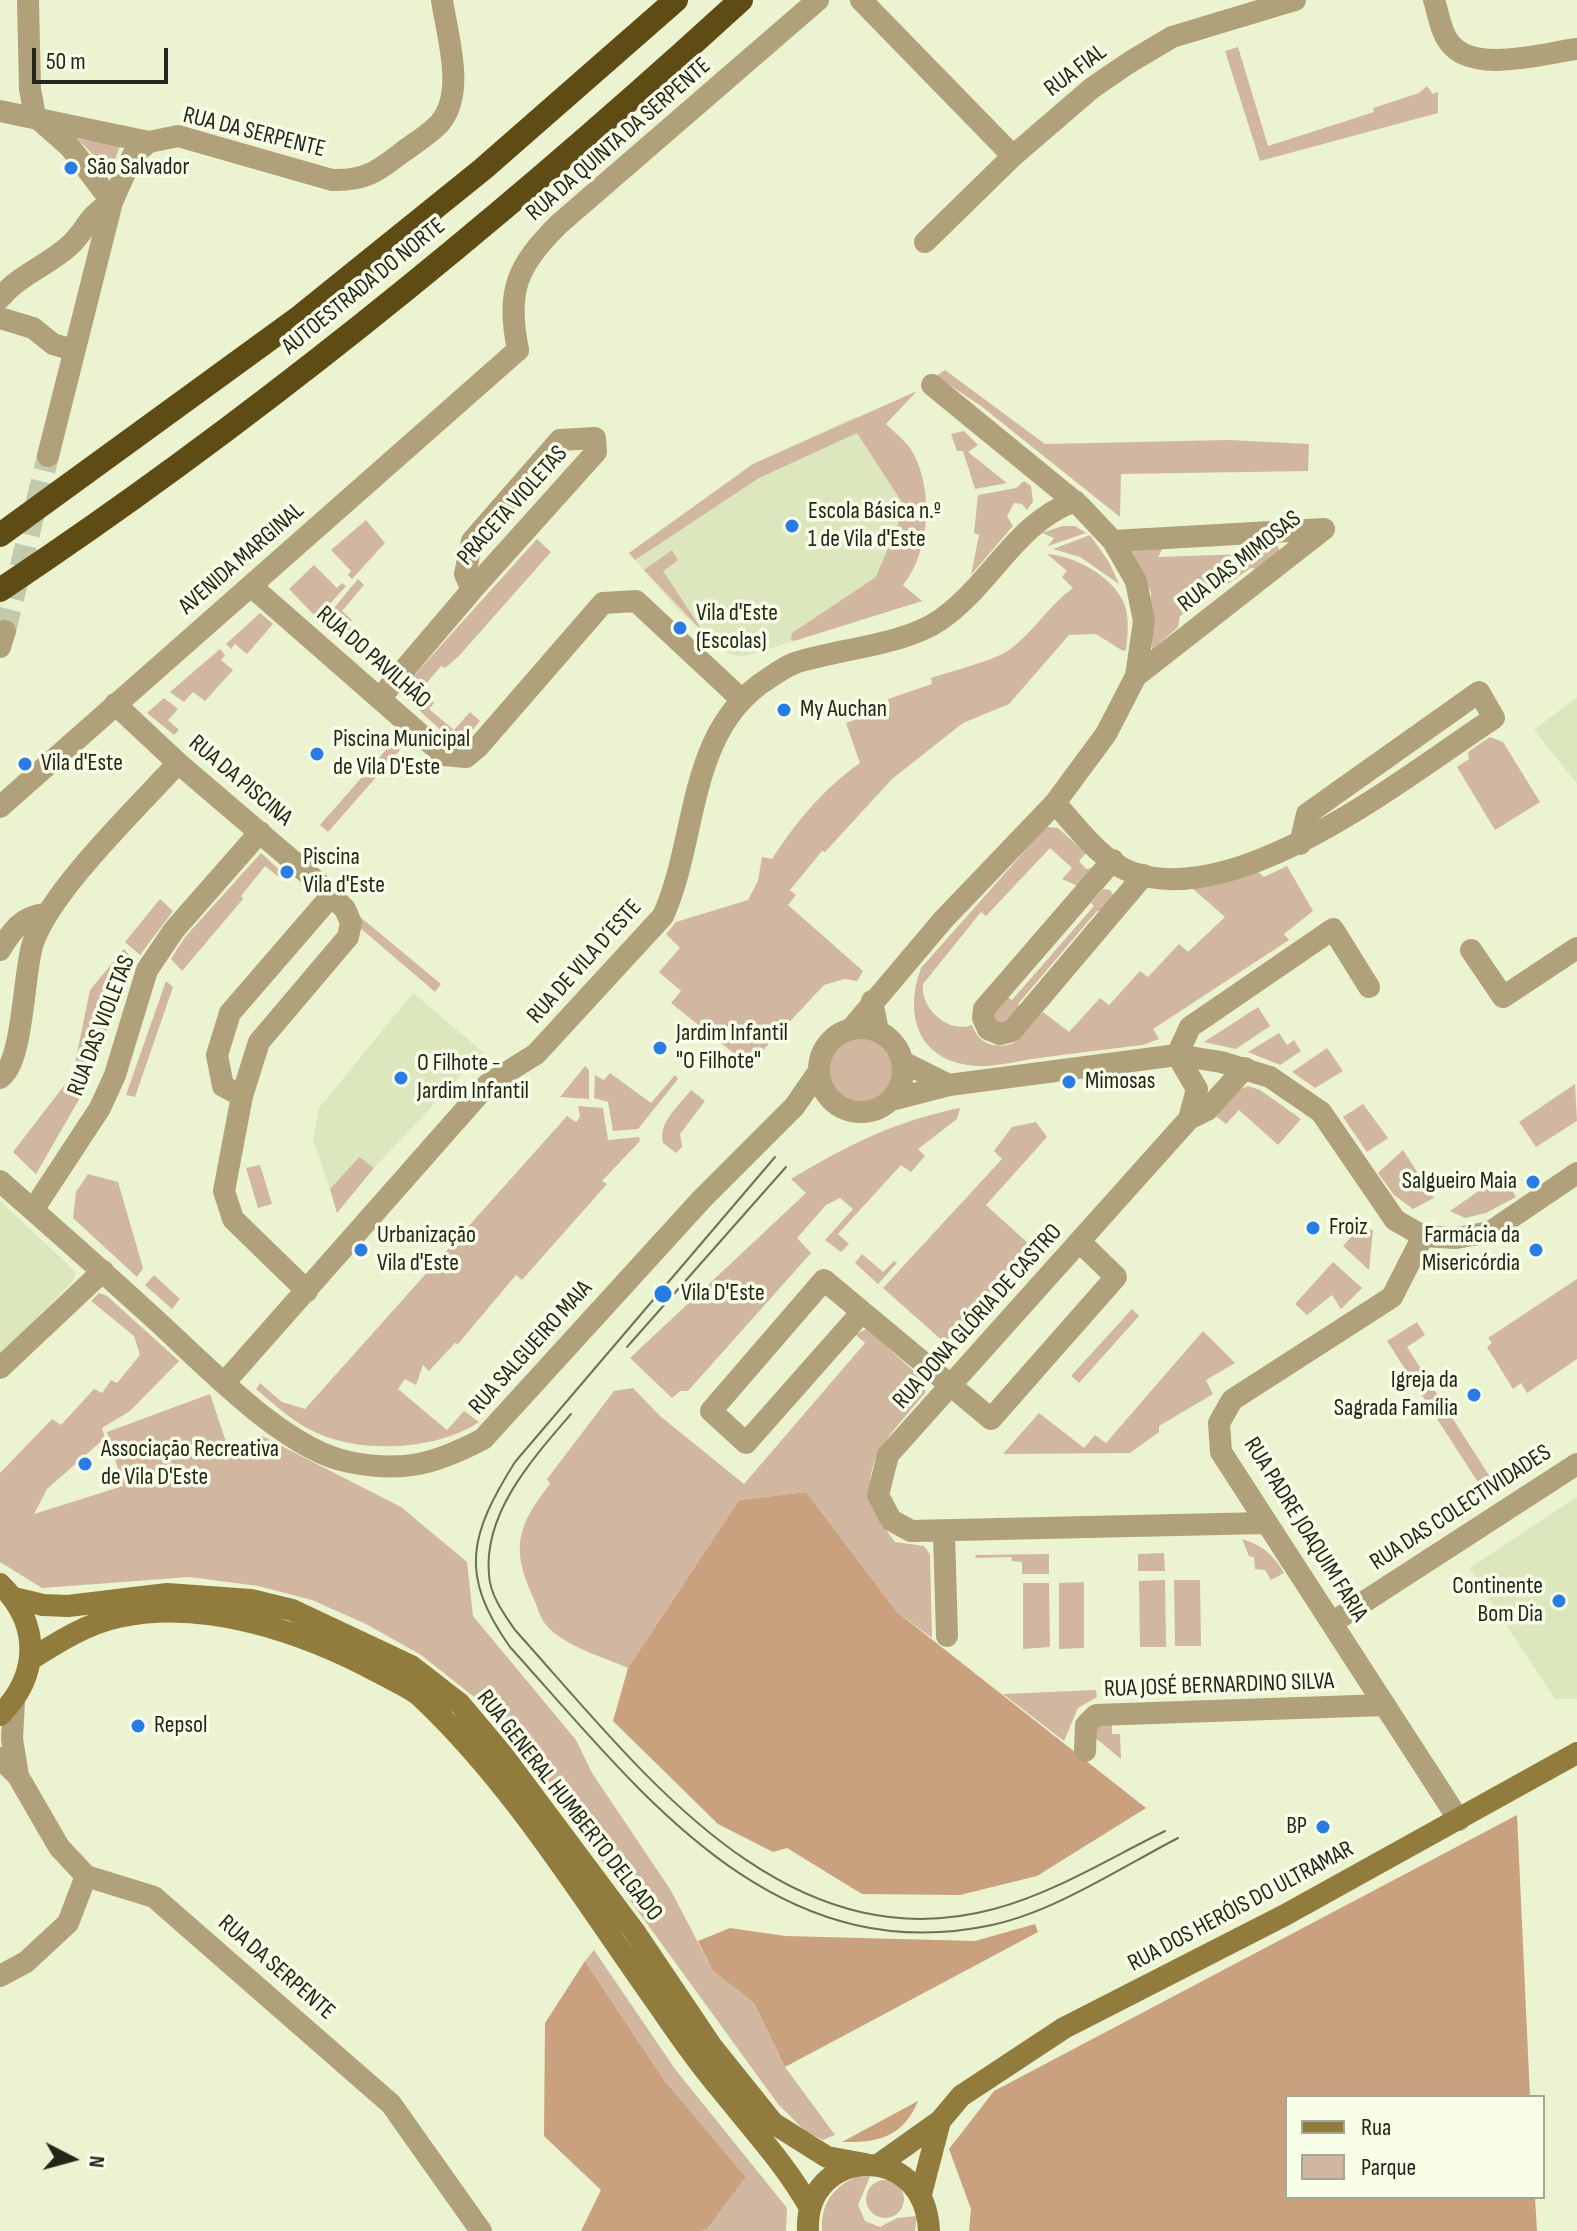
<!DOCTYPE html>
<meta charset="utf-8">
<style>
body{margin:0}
#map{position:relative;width:1577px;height:2231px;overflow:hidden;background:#ebf3d0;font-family:"Sofia Sans Condensed",sans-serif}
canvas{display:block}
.legend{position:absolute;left:1285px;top:2095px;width:260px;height:104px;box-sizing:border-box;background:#f9fee9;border:2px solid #a3a896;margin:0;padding:10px 14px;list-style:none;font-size:24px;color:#232619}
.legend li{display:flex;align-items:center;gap:16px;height:40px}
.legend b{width:40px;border:2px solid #a3a896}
.north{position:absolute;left:32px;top:2119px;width:80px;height:80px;-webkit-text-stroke:6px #f9fee9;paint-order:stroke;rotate:96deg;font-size:22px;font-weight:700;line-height:32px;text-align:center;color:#232619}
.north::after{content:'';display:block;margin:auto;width:28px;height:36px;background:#232619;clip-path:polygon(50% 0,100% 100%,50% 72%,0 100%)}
.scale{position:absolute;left:32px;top:48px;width:136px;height:36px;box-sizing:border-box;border:4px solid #232619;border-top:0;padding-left:10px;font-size:24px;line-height:28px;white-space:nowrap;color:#232619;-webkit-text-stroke:6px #f9fee9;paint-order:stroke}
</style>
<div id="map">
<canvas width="1577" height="2231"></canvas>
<ul class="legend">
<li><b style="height:10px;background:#927c3d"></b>Rua</li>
<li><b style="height:22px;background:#d2b7a0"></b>Parque</li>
</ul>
<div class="north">N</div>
<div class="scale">50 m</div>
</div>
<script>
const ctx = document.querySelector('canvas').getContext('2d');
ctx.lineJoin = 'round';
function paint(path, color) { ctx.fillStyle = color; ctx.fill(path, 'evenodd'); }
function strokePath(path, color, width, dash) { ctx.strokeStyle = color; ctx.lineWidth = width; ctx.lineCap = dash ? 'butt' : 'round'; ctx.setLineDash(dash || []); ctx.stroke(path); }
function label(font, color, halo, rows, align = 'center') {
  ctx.font = font + ' "Sofia Sans Condensed",sans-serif'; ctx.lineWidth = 7; ctx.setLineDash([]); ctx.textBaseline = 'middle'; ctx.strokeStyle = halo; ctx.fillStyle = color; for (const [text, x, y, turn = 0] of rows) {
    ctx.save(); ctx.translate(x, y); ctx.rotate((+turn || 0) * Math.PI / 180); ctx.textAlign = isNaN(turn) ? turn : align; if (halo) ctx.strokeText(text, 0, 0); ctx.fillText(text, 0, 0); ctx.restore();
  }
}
paint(new Path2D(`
 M857,416L921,498L896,580L922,601L743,657L726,653L679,611L629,553L753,464Z
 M1577,697V784L1534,730Z
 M413,993L483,1052L374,1168L358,1157L330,1189L313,1139L319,1108Z
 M0,1201L76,1272L73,1281L0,1355Z
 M1577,1497V1699H1555L1469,1568Z`), '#dde7bd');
paint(new Path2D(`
 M1238,47L1268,146L1374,112L1373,108L1419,93L1427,86L1433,94L1438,92V113L1260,161L1225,51Z
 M78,139L120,146L110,173Z
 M945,370L1045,444L1228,440L1309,444L1308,471L1121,474L1120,517L981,406L936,376Z
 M917,391L886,424C894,432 906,441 912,451C934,489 930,552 903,585L922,601L794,641L791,639L792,633L876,577L905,507L857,433L759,478L635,560L629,553L753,464Z
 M964,431L978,445L968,452L1007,483L975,489L963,451H957L951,434Z
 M1024,481L1031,486L1033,502L1027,510L1022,504L1014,503L1007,516L1013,526L971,575L979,535L974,533L978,495L1016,488Z
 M366,520L385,543L352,579L348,575L351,571L331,550Z
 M1062,526H1075L1086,533L1048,546L1054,538L1042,533Z
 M1090,535L1109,562L1119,584L1080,557L1053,549Z
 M537,539L551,552L458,657L445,668L441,666L420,691L434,703L429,709L454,730L470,712L480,721L463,741L454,742L399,692Z
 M1254,543L1278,546L1280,556L1262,570L1251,568L1180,616L1178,627L1152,650L1151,592L1130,547L1164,546L1158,557L1244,554Z
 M672,550L678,560L663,571L704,633L644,570Z
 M1047,554C1073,556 1109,574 1122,599C1130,613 1128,635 1126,650L1123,651L1096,634L1069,635L1009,704L963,723L892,779L825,852L822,851L790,890L796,895L788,905L863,971L857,981L844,979L824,985L752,1062L744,1056L741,1059L671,1003L681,991L659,972L680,948L666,934L676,922L748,900L758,881L762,857L772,859C797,821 822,790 860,763L846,723L890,707L888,699L932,684L931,678C949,672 996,660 1009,650C1034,632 1048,606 1073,588L1062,577L1067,571Z
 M314,565L337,588L342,583L346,586L317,618L289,589Z
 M358,579L364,585L342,611L352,620L348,625L372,646L368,650L329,614Z
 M260,613L273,624L247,654L235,644L231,649L226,644Z
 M220,649L225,655L221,660L233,670L205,701L193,692L184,702L170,692Z
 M164,698L178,709L168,720L179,730L174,735L147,713Z
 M1490,737L1503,742L1540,802L1495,830L1457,767L1469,759L1468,752Z
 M392,743L400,750L328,832L320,825Z
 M1046,827L1058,828L1086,853L1079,861L1086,869L1092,868L1078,886L1062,879L1072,868L1050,848L986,916L981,912L923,984C920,1008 948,1034 972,1025C979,1045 996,1049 1014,1043L1043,1012L1069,1032L1100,998L1109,1005L1140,971L1148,977L1179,944L1188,952L1225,917L1191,887L1255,869L1264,877L1287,866L1313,911L1284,934L1289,940L1153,1029L1159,1039L1143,1045C1106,1049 1069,1054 1032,1059C1014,1062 994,1067 977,1066C919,1062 903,1017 921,968Z
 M261,853L284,874L280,878L265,866L241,896L243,899L182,971L171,959L185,937Z
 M1103,889L1110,890L1114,896L1101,912L1097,911L1018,1004L1022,1008L1003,1029L990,1016L1004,995L1012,1000L1094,906L1091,903Z
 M160,899L173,911L140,955L125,942Z
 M359,916L441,984L435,992L358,926Z
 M124,949L131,957L92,1074L74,1068L90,990Z
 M166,981L173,987L135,1097L126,1095Z
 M1258,1007L1270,1026L1236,1049L1204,1042Z
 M1279,1033L1287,1045L1294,1040L1301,1051L1280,1065L1248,1052Z
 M826 1070a35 35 0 1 1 70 0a35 35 0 1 1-70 0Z
 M1327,1048L1343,1071L1315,1088L1292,1072Z
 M585,1066L589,1070V1099L560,1097Z
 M610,1073L651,1103L675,1075L678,1079L638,1129L613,1131L608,1102L594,1098L595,1075L604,1080Z
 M70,1078L88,1084L36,1174L13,1152Z
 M1575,1084L1577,1121L1536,1147L1519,1122Z
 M1248,1086L1260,1090L1301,1119L1278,1145L1239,1110L1226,1124L1216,1116L1240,1089Z
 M691,1090L705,1101L680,1134L682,1147L676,1153L663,1143C658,1122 679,1106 691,1090Z
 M1363,1104L1388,1138L1367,1152L1343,1117Z
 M578,1106L603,1108L608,1140L639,1137L640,1141L602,1181L607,1184L522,1280L516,1275L458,1344L455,1343L429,1371L423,1365L416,1385L405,1379L398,1389L447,1430L464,1411L479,1422C438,1450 362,1454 317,1433C294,1423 275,1405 256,1389L260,1383L282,1402L305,1409L567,1116L576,1122L580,1117Z
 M960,1108L957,1119L918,1149L925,1156L911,1172L901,1165L838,1234L849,1244L841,1252L825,1240L853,1209L840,1198L826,1205L797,1238L811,1253L688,1391H680L672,1398L630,1358L806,1193L791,1179C848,1145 895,1121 960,1108Z
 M1036,1122L1047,1137L986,1205L1031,1246L945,1343L883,1288L1002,1159L994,1151L1012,1127Z
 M1403,1150L1434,1198L1413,1209L1394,1195L1378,1173Z
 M359,1157L374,1168L337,1213L330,1189Z
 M260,1165L272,1204L258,1208L246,1168Z
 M88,1174L118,1182L143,1268L137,1277L73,1218L76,1192Z
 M1503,1174L1516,1197L1486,1213L1465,1218L1450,1211Z
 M1359,1228L1373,1230L1369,1270L1343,1246Z
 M862,1254L883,1272L894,1261L897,1263L878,1284L855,1263Z
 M1333,1262L1362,1288L1341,1309L1332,1295L1307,1315L1295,1304Z
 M154,1275L180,1299L172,1309L145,1285Z
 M1577,1279V1359L1527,1393L1521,1383L1513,1389L1487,1347L1492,1343L1488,1338Z
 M99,1293L107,1296L179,1361L130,1411L102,1428L105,1438L47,1489L34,1514L123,1486L107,1432L210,1394L228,1448L262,1436L401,1507L467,1562L473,1616L576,1740L592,1773L670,1889L713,1971L754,2003L785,2067L835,2135L823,2140L805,2131L778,2104L523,1753L473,1696L421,1655L366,1624L312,1600L258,1586L190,1577L42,1588L0,1562V1473L52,1419L61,1425L94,1389L102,1393L111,1380L117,1383L140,1355L134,1336L91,1301Z
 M1132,1309L1139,1316L1079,1383L1071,1376Z
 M1417,1322L1425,1335L1407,1347L1490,1477L1479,1484L1387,1341Z
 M867,1329L926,1382L925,1393C880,1447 845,1475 895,1542L924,1546L930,1554L932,1638L897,1612L806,1492L739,1500L628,1668C603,1657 564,1646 546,1625C540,1618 537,1605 533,1597C510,1547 518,1525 550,1484L547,1479L614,1391L633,1388L660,1416L744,1484L865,1343L855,1334Z
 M1203,1331L1235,1363L1206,1380L1213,1394L1159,1426V1432L1130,1453L1003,1454L1039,1413L1084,1448L1095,1435L1106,1443Z
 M1242,1539C1262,1545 1274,1555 1284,1573L1271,1580L1265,1570L1255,1569L1254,1557L1249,1556Z
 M1164,1553L1165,1571H1138V1554Z
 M1049,1554V1574H1022V1562L1012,1561L1011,1557L975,1558L976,1555Z
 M1165,1580L1166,1647H1140L1139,1581Z
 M1174,1580H1200L1201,1646H1175Z
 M1084,1582V1648L1059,1649V1583Z
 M1023,1583H1049L1050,1647L1023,1649Z
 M1096,1690L1097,1697L1078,1708L1064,1741L1003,1694Z
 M1112,1721V1734H1120L1121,1759L1093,1736L1098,1726Z
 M594,1950L675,2069L787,2208L786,2231H701L708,2228L746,2177L664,2080L585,1961Z
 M872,2172L858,2205L865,2221L880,2227L897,2218L917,2216L915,2231H822C820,2197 841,2179 872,2172Z
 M866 2199a19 19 0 1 1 38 0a19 19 0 1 1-38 0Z`), '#d2b7a0');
paint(new Path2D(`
 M806,1492L897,1612L1146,1808L1037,1876L960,1895L862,1894L787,1848L773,1852L718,1824L613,1721L628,1668L739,1500Z
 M1517,1815L1530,2097H1287V2197H1535L1537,2231H969L971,2209L949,2149L994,2091Z
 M1035,1924L1038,1932L785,2067L754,2003L713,1971L698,1941L730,1928L785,1936L975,1941Z
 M585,1961L664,2080L746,2177L708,2228L701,2231H581L601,2190L544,2136L545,2023Z
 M918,2101C903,2137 878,2143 842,2142Z`), '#c9a17f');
strokePath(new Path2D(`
 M5,631L48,456`), '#c3caab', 22, [22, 11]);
strokePath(new Path2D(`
 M28,0L30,89L35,116
 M861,0L1013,156
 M1434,0C1438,12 1441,32 1449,42C1472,75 1544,53 1577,49
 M0,111L149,142
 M925,242L1013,156L1092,88L1130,62L1172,37L1295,0
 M0,298C19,275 47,266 69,246C88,229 85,218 112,202L70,147L35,116
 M0,318L33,328L53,344L73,350
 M518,350C506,290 517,266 559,224L818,0
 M1113,541L1324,529L1136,676
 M251,586L444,755L466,757L478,747L603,603L636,601L741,699
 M380,698L472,590L465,574L472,541L560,440L595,438L596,452L472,590
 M115,704L178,763L321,885L345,909L351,923L348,937L259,1042L242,1096L224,1191L233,1219L307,1291
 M1055,803C1076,826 1101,861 1131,872C1238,912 1407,775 1494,718L1479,692L1307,814L1300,844
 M1113,860L984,1009L983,1018L988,1029L1000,1034L1012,1031L1144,875
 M0,950C12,930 22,917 45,914
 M1471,950L1503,997L1577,948
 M872,1001L878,1031
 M851,1029L943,920L1055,803L1106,734L1136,676L1144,621L1136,581L1113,541L1080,506L932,385
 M1245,1068L1207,1110L1189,1119L888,1455L878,1495L891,1520L911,1531L1265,1523
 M0,1078C24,1063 23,972 33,943C51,890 138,807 178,763
 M242,1096L223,1086L217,1055L230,1013L332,895
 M1189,1119L1197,1089L1177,1055L1190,1027L1333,929L1369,987
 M33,1210L100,1108L115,1075L147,970L174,930L260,832
 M1423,1236L1392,1297L1232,1400L1219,1423L1221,1452L1459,1820
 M861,1313L746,1443L711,1411L824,1280L991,1419L1116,1277L1080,1242
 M0,1368L103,1271
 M225,1382L488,1084L536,1054L663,916C699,836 686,730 769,678C777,673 786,666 795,663C838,649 904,645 940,620C992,584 1015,523 1075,501
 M944,1533L947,1636
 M1333,1622L1577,1464
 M1085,1751L1086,1725L1096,1715L1385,1705
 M0,1976L26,1962L68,1923L86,1876`), '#b0a17a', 22);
strokePath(new Path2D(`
 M48,456L112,202L133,155L149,142L178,136L332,180C366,181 378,171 404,151C415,143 428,135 438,125C467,95 447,36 442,0
 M0,647L5,631
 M0,807L518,350
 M819 1070a42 42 0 1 1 84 0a42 42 0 1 1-84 0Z
 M903,1062L949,1085
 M891,1100L949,1085L1177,1055L1221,1062L1270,1077L1321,1112L1395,1220L1423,1236L1456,1238L1490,1232L1577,1173
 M0,1181C49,1224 98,1267 146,1311C198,1357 281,1449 349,1462C404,1473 435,1464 483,1439L701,1200L794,1107L819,1071
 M14,1701L12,1739L18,1776
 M0,1758L18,1776L59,1847L86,1876L154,1897L391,2104L481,2231`), '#b0a17a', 22);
strokePath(new Path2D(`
 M0,1584C41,1624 40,1675 0,1715
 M14,1598L43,1605L68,1606L167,1594L251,1600L292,1610L411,1666L460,1704L502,1754L634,1931L712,2047L773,2123L827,2157L865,2164
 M31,1659C58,1642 86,1624 118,1617C205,1598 304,1632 380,1673C393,1681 411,1687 422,1698C517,1788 586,1904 662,2010C681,2038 701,2066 723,2092C754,2131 786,2165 810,2208
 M878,2165L940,2121L961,2096L1064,2028L1285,1915L1577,1753
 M921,2194L940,2121
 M808,2231C804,2147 925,2139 929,2231`), '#927c3d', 22);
strokePath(new Path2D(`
 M0,535L297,319L483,169L676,0
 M0,590C263,415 508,213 741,0`), '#5e4c14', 24);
strokePath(new Path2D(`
 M775,1157L515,1462C470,1534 458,1574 510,1647C640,1791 772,1972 992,1925C1054,1912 1122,1867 1178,1838
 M627,1347L786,1167
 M571,1414C533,1458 483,1513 489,1575C490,1595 504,1614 515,1630C638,1766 782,1966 994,1909C1054,1893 1110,1858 1165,1831`), '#6d715c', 2);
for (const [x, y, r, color] of [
 [71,168,8,"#277ce6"],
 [792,526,8,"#277ce6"],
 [680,628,8,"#277ce6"],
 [784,710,8,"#277ce6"],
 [317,754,8,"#277ce6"],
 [25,764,8,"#277ce6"],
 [287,872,8,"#277ce6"],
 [660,1048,8,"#277ce6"],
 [401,1078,8,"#277ce6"],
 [1069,1082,8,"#277ce6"],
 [1533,1182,8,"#277ce6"],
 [1313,1228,8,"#277ce6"],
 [361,1250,8,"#277ce6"],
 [1536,1250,8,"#277ce6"],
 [663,1294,10,"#277ce6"],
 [1474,1395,8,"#277ce6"],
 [85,1464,8,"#277ce6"],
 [1559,1601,8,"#277ce6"],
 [138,1726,8,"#277ce6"],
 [1323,1827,8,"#277ce6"]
]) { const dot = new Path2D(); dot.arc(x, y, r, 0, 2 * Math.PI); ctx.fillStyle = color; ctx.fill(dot); strokePath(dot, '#f9fee9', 3); }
label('24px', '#232619', '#f9fee9', [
 ["RUA FIAL",1076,71,-37],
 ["RUA DA SERPENTE",254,133,14],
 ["RUA DA QUINTA DA SERPENTE",619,140,-41],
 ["AUTOESTRADA DO NORTE",364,287,-39],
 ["PRACETA VIOLETAS",513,506,-48],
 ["AVENIDA MARGINAL",242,559,-41],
 ["RUA DAS MIMOSAS",1240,562,-38],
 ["RUA DO PAVILHÃO",373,658,41],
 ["RUA DA PISCINA",240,781,40],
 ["RUA DE VILA D´ESTE",585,962,-48],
 ["RUA DAS VIOLETAS",102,1026,-69],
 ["RUA DONA GLÓRIA DE CASTRO",978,1317,-48],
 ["RUA SALGUEIRO MAIA",531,1348,-48],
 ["RUA DAS COLECTIVIDADES",1461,1508,-33],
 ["RUA PADRE JOAQUIM FARIA",1305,1530,58],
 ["RUA JOSÉ BERNARDINO SILVA",1219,1686,-2],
 ["RUA GENERAL HUMBERTO DELGADO",569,1806,52],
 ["RUA DOS HERÓIS DO ULTRAMAR",1241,1907,-28],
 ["RUA DA SERPENTE",276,1968,41]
]);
label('24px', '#232619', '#f9fee9', [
 ["São Salvador",87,168],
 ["Escola Básica n.º",808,512],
 ["1 de Vila d'Este",808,540],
 ["Vila d'Este",696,614],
 ["(Escolas)",696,642],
 ["My Auchan",800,710],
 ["Piscina Municipal",333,740],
 ["de Vila D'Este",333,768],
 ["Vila d'Este",41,764],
 ["Piscina",303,858],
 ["Vila d'Este",303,886],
 ["Jardim Infantil",676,1034],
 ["\"O Filhote\"",676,1062],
 ["O Filhote -",417,1064],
 ["Jardim Infantil",417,1092],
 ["Mimosas",1085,1082],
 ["Salgueiro Maia",1517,1182,"right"],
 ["Froiz",1329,1228],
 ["Urbanização",377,1236],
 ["Vila d'Este",377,1264],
 ["Farmácia da",1520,1236,"right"],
 ["Misericórdia",1520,1264,"right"],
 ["Vila D'Este",681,1294],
 ["Igreja da",1458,1381,"right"],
 ["Sagrada Família",1458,1409,"right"],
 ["Associação Recreativa",101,1450],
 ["de Vila D'Este",101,1478],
 ["Continente",1543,1587,"right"],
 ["Bom Dia",1543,1615,"right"],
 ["Repsol",154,1726],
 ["BP",1307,1827,"right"]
], 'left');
</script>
